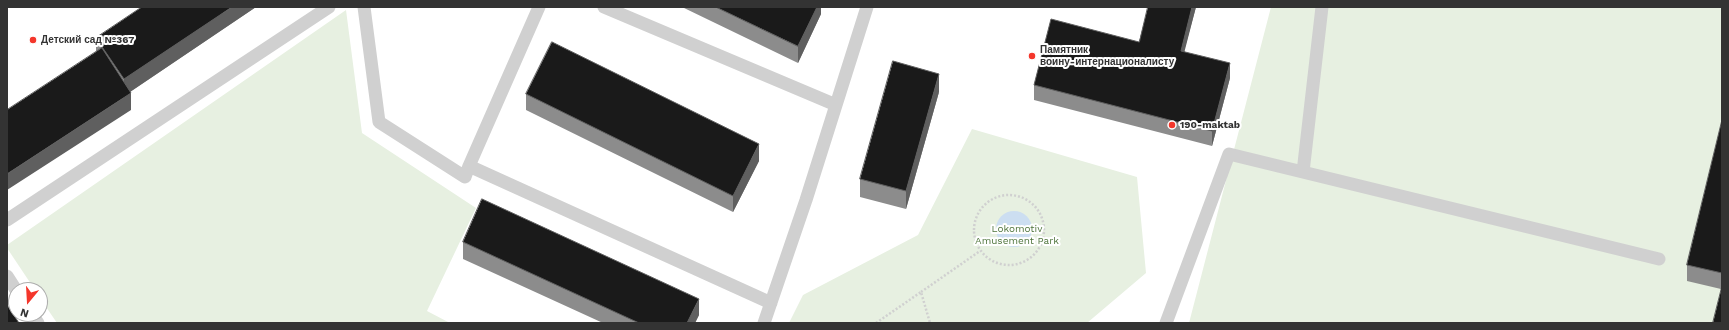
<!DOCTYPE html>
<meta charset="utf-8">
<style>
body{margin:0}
#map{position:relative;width:1729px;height:330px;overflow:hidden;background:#fff;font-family:"Work Sans",sans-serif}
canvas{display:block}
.frame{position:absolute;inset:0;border:8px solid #333;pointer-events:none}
.north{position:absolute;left:8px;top:282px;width:40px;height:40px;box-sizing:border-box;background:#fff;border:1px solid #adadad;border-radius:50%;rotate:198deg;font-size:11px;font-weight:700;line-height:16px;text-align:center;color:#333}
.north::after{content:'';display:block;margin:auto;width:14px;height:18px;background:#f4362b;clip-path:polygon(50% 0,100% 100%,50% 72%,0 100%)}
</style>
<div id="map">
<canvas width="1729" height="330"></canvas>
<div class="frame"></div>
<div class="north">N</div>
</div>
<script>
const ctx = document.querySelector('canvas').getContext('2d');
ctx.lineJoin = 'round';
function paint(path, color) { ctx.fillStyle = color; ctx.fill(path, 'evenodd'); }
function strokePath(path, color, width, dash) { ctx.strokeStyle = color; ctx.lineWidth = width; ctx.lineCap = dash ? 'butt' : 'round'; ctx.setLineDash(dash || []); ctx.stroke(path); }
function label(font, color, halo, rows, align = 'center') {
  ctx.font = font + ' "Work Sans",sans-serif'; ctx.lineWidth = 4; ctx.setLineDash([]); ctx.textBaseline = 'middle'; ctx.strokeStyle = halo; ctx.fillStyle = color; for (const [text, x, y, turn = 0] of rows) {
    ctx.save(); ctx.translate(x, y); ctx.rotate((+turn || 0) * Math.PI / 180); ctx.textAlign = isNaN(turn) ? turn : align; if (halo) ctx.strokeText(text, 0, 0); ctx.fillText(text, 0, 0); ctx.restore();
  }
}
paint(new Path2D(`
 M1271,7H1722V323H1189Z
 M346,10L362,133L476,208L427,311L450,323H57L40,298V290H35L7,248V245Z
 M972,129L1137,177L1146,273L1087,323H789L803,295L918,235Z`), '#e7f0e1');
paint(new Path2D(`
 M996 229a18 18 0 1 1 36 0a18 18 0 1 1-36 0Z`), '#ccdef1');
strokePath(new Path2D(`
 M974 230a35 35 0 1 1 70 0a35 35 0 1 1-70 0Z
 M921,292L980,251
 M876,323L921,292L930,323`), '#d0d0d0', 2.5, [2, 2]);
strokePath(new Path2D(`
 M364,7L379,122L465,177L469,166L771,303
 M604,7L836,105
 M469,166L539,7
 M1303,172L1322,7
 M7,220L329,7
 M7,276L16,290
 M32,314L38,323
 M764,323L806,200L867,7
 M1166,323L1229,154L1659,259`), '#d0d0d0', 13);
paint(new Path2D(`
 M256,7L130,92L131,110L96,52V38Z
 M682,7H821V14L798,63Z
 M1196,7L1184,51L1230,78L1212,146L1034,100V85L1139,42Z
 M939,92L906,209L860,197V179Z
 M526,94L759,161L733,212L526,110Z
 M1722,120V323L1721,289L1687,281V265Z
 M463,242L699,315L695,323H603L463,259Z`), '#8c8c8c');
paint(new Path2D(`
 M232,7H256L124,96V79Z
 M817,7H821V14L798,63V46Z
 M1192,7H1196L1181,65V51Z
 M1230,63V78L1212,146V131Z
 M939,74V92L906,209V191Z
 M131,93V110L7,190V174Z
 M759,144V161L733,212V196Z
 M699,299V315L695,323H687Z`), '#5f5f5f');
const building = new Path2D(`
 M142,7H232L124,79L96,38Z
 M716,7H817L798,46Z
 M1148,7H1192L1181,51L1230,63L1212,131L1034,85L1051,19L1139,42Z
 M552,42L759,144L733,196L526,94Z
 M102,48L131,93L7,174V110Z
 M893,61L939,74L906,191L860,179Z
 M1722,120V273L1687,265Z
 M482,199L699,299L687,323H639L463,242Z
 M1722,286V323H1713Z
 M7,305L19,323H7Z`);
paint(building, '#1a1a1a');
strokePath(building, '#5f5f5f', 1);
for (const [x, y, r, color] of [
 [33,40,4,"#f4362b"],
 [1032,56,4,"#f4362b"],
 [1172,125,4,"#f4362b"]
]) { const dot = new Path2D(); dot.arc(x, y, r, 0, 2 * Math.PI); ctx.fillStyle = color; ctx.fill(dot); strokePath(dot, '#fff', 1.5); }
label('bold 10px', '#333', '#fff', [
 ["Детский сад №367",41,40],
 ["Памятник",1040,50],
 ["воину-интернационалисту",1040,62],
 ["190-maktab",1180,125]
], 'left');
label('10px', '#4e743b', '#fff', [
 ["Lokomotiv",1017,229],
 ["Amusement Park",1017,241]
]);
</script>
